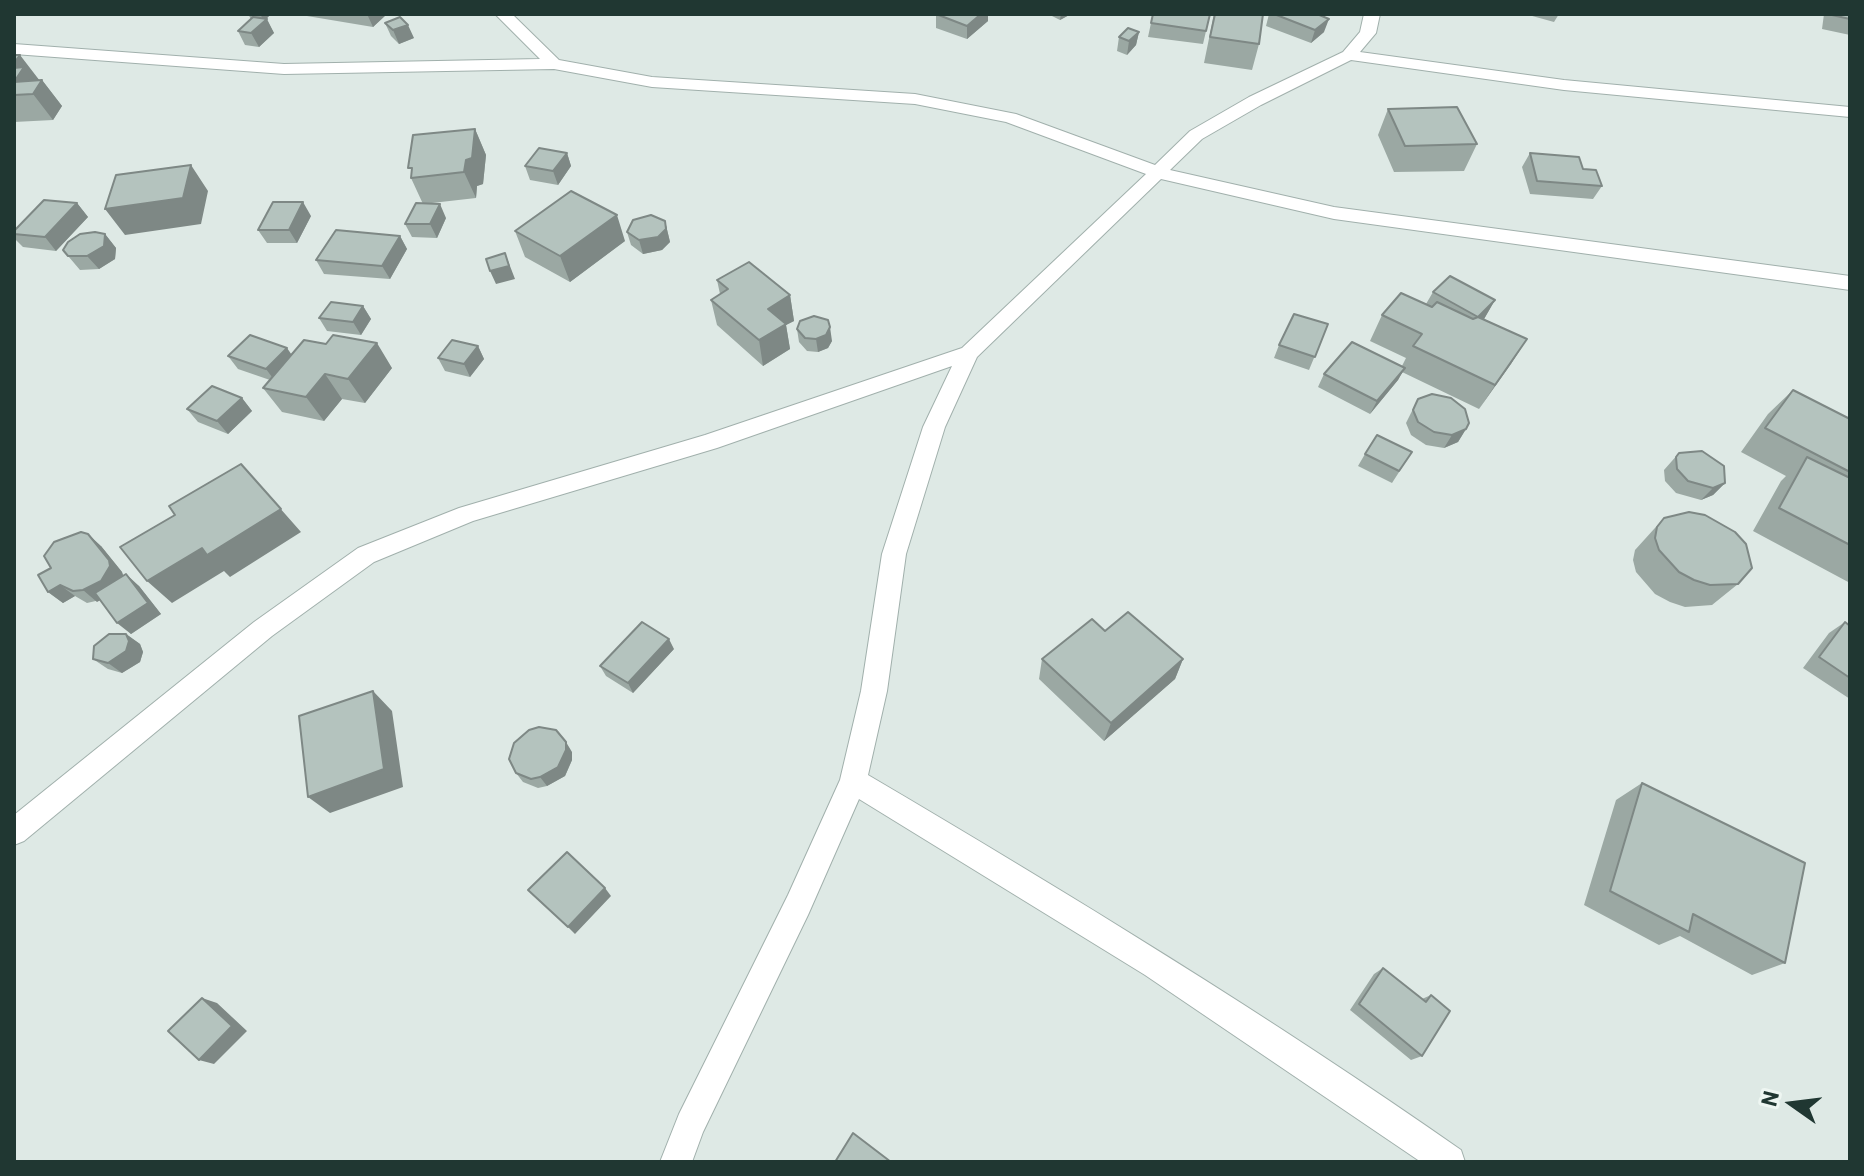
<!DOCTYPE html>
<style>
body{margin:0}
#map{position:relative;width:1864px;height:1176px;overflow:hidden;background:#dee9e5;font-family:Barlow,sans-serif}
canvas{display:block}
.frame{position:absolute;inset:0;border:16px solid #203732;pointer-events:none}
.north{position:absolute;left:1752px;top:1064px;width:80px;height:80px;-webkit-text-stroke:6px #eef6f2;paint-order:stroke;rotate:284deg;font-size:22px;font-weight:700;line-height:32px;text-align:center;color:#203732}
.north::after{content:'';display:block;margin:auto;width:28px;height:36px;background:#203732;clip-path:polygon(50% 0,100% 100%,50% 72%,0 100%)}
</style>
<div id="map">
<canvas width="1864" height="1176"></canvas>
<div class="frame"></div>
<div class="north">N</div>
</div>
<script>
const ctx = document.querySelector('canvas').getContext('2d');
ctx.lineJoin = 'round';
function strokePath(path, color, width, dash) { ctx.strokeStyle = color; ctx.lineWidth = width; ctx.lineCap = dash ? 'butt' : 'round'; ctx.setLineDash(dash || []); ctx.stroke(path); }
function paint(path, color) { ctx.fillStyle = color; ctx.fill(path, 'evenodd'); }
const minor = new Path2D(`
 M495,14H512L559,60L652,77L915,94L1016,114L1155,165L1190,131L1249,97L1343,52L1360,32L1364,14H1380L1376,33L1360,52L1564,80L1850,107V117L1564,90L1351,60L1261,105L1202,139L1170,170L1334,207L1850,276V290L1334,219L1161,179L977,357L945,427L906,554L887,691L868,775C1070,894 1269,1016 1461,1150L1465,1162H1421L1145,975L859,799L808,915L703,1132L692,1162H660L679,1114L788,895L840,780L861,691L882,554L923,427L952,366L717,448L473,521L374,562L272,636L24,841L14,845V815L254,622L358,548L459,508L705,435L962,348L1146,174L1006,122L915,104L652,87L554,69L284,74L14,54V44L284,64L540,59Z`);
strokePath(minor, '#a1b0ac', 2);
paint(minor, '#fff');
paint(new Path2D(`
 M248,14H271L266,19L274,33L259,47L245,45L238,31L251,19Z
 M295,14H387L373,27Z
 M936,14H988V21L967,39L936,28Z
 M1048,14H1071L1060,20Z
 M1210,14L1203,44L1148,37L1151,23Z
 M1214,14L1259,44L1252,70L1204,63Z
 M1269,14H1274L1324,32L1311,43L1266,26Z
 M1525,14H1559L1554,22Z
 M1824,14H1850V35L1822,29Z
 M385,23L414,38L399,44L391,36Z
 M1139,32L1136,45L1127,55L1117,51L1119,37Z
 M14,55L39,80H42L62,106L53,120L14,122Z
 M1388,109L1477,144L1464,171L1394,172L1378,135Z
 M475,129L486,155L483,184L477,186L476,198L423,204L411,178Z
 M567,153L571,166L558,185L530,180L525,166Z
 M1530,153L1583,169L1602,186L1593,199L1530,194L1522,167Z
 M77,203L88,217L56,251L23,247L14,238V231Z
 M311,216L297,243H267L258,230Z
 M446,218L437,238L412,237L405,224Z
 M665,221L670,242L662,250L643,254L631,245L627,232Z
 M515,231L625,241L570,282L525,257Z
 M105,234L116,248L115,259L99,269L80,270L63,250Z
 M400,236L407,249L390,279L324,274L316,260Z
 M717,280L790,295L794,321L786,325L790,349L763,366L717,325L711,300L720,294Z
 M1433,292L1495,300L1484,319L1527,339L1479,409L1402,372L1398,380L1370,414L1318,387L1324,374L1402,366L1406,358L1370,341L1382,315L1426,304Z
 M363,306L371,319L361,335L327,331L319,318Z
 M1328,324L1309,370L1274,358L1279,345Z
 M797,329L832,341L828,348L818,352L807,351L799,342Z
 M478,346L484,359L470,377L445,371L438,358Z
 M292,354L392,368L365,403L342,399L324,421L282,412L263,388L270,380L238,369L228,356Z
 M1793,390L1850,419V583L1753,531L1781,481L1786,476L1741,452L1768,414Z
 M242,398L252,411L228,434L198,422L187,409Z
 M1418,399L1466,429L1458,442L1444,448L1426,445L1411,435L1406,423Z
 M1412,452L1392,483L1358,466L1365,454Z
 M1679,453L1725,483L1713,495L1701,500L1676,493L1665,481L1664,470Z
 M1664,518L1738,584L1712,605L1685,607L1670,602L1655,594L1636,572L1633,560L1635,550Z
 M101,546L122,572L123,576L139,586L161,614L131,634L100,600L87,603L75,596L63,603L48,592Z
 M1845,622L1850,626V699L1803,668L1829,633Z
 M126,634L140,644L143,652L140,662L122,673L108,669L93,659Z
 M674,649L633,693L606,676L600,666Z
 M1042,659H1183L1175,679L1104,741L1039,679Z
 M572,752V760L565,776L547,786L538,788L523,782L516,773Z
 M1642,783L1785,963L1752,975L1680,936L1659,945L1584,905L1616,800Z
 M1383,968L1422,999L1431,995L1422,1056L1411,1060L1350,1010L1374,974Z`), '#9ba8a3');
paint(new Path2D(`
 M260,14H271L264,21Z
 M367,14H387L373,27Z
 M981,14H988V21L967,39V26Z
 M1061,14H1071L1060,20Z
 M267,19L274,33L259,47L251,33Z
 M1329,19L1324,32L1311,43L1315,30Z
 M408,25L414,38L399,44L393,30Z
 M1139,32L1136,45L1127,55L1129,41Z
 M20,55L40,81L42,80L62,106L53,120L33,94L14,82V63Z
 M475,129L486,155L483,184L477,186L476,198L464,172L466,160Z
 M567,153L571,166L558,185L553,171Z
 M191,165L208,191L201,224L125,235L105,209Z
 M303,202L311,216L297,243L289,230Z
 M77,203L88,217L56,251L45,237Z
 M440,204L446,218L437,238L430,224Z
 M617,215L625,241L570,282L560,256Z
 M665,221L670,242L662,250L643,254L639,240Z
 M105,234L116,248L115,259L99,269L87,256Z
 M400,236L407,249L390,279L382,266Z
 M505,253L515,279L496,284L490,271Z
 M790,295L794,321L786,325L790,349L763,366L759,340L768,309Z
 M1495,300L1480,326L1478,317Z
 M363,306L371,319L361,335L353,322Z
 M830,327L832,341L828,348L818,352L816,339Z
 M1527,339L1511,364L1479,409L1495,385Z
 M377,343L392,368L365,403L348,379Z
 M478,346L484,359L470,377L464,364Z
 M287,348L296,361L275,381L266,369Z
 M1405,368L1398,380L1370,414L1377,401Z
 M325,374L342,399L324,421L306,397Z
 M242,398L252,411L228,434L217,421Z
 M1466,429L1458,442L1444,448L1452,435Z
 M241,464L301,532L230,577L224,571L172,603L147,581Z
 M1725,483L1713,495L1701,500L1713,488Z
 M88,534L101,546L122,572L124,578L115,592L97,602L83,590Z
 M126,574L139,586L161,614L131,634L117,623Z
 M60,585L75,596L63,603L48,592Z
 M126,634L140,644L143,652L140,662L122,673L108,663Z
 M669,639L674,649L633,693L628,683Z
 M1183,659L1175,679L1104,741L1111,723Z
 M373,691L392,711L403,787L330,813L308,797Z
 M566,742L572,752V760L565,776L547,786L540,777Z
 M605,888L611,896L575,934L568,927Z
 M202,998L217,1003L247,1031L214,1064L199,1060Z`), '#7e8885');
const building = new Path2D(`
 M936,14H981L967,26Z
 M1153,14H1210L1206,31L1151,23Z
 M1215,14H1263L1259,44L1210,37Z
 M1274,14H1317L1329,19L1315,30Z
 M1832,14H1850V19L1832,15Z
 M253,17L267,19L251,33L238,31Z
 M400,17L408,25L393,30L385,23Z
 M1128,28L1139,32L1129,41L1119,37Z
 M14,55H20L14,63Z
 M24,67L14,82V68Z
 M42,80L33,94L14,95V82Z
 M1457,107L1477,144L1405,146L1388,109Z
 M475,129L472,158L466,160L464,172L411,178L412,168H408L413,135Z
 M539,148L567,153L553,171L525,166Z
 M1530,153L1579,157L1583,169L1596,170L1602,186L1537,181Z
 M191,165L183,198L105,209L116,175Z
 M571,191L617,215L560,256L515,231Z
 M44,200L77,203L45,237L14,234V231Z
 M273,202H303L289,230H258Z
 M416,203L440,204L430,224H405Z
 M651,215L665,221L666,229L658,237L639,240L627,232L633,220Z
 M336,230L400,236L382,266L316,260Z
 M95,232L105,234L104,246L87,256H68L63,250L68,242L80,234Z
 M505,253L509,266L490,271L486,259Z
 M749,262L790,295L768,309L786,324L759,340L711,300L728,289L717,280Z
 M1450,276L1495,300L1478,317L1433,292Z
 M1401,293L1432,307L1437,302L1473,319L1478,317L1527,339L1495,385L1413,346L1422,334L1382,315Z
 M331,302L363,306L353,322L319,318Z
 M1294,314L1328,324L1315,357L1279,345Z
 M814,316L828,320L830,327L826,335L816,339L805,338L797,329L800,321Z
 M250,335L287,348L266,369L228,356Z
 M333,335L377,343L348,379L325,374L306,397L263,388L304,340L326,344Z
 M452,340L478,346L464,364L438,358Z
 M1352,342L1405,368L1377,401L1324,374Z
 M212,386L242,398L217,421L187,409Z
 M1793,390L1850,419V472L1765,428Z
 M1432,394L1451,398L1465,409L1469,423L1466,429L1452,435L1434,432L1418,422L1413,410L1418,399Z
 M1377,435L1412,452L1399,471L1365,454Z
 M1702,451L1724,466L1725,483L1713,488L1688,481L1677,469L1676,457L1679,453Z
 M1807,457L1850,478V545L1779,508Z
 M241,464L281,509L207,555L202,548L147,581L120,547L175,515L169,506Z
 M1689,512L1705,515L1735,532L1746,544L1752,568L1738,584L1710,585L1694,580L1679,572L1659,550L1655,538L1657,527L1664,518Z
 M81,532L88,534L109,560L110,566L101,581L83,590L73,591L60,585L48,592L38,575L51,568L44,556L54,542Z
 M126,574L148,603L117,623L95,593Z
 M1128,612L1183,659L1111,723L1042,659L1092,619L1105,631Z
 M642,622L669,639L628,683L600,666Z
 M1845,622L1850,626V678L1819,657Z
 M109,634H126L129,641L126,651L108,663L93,659L94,646Z
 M373,691L384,769L308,797L299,716Z
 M539,727L556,730L566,742V750L558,767L540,777L531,779L516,773L509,759L514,743L529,730Z
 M1642,783L1805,863L1785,963L1693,914L1689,932L1610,891Z
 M567,852L605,888L568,927L528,890Z
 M1383,968L1426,1002L1431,995L1450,1011L1422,1056L1359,1004Z
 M202,998L232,1026L199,1060L168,1031Z
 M853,1133L891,1162H835Z`);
paint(building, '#b4c3be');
strokePath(building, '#7e8885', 2);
</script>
